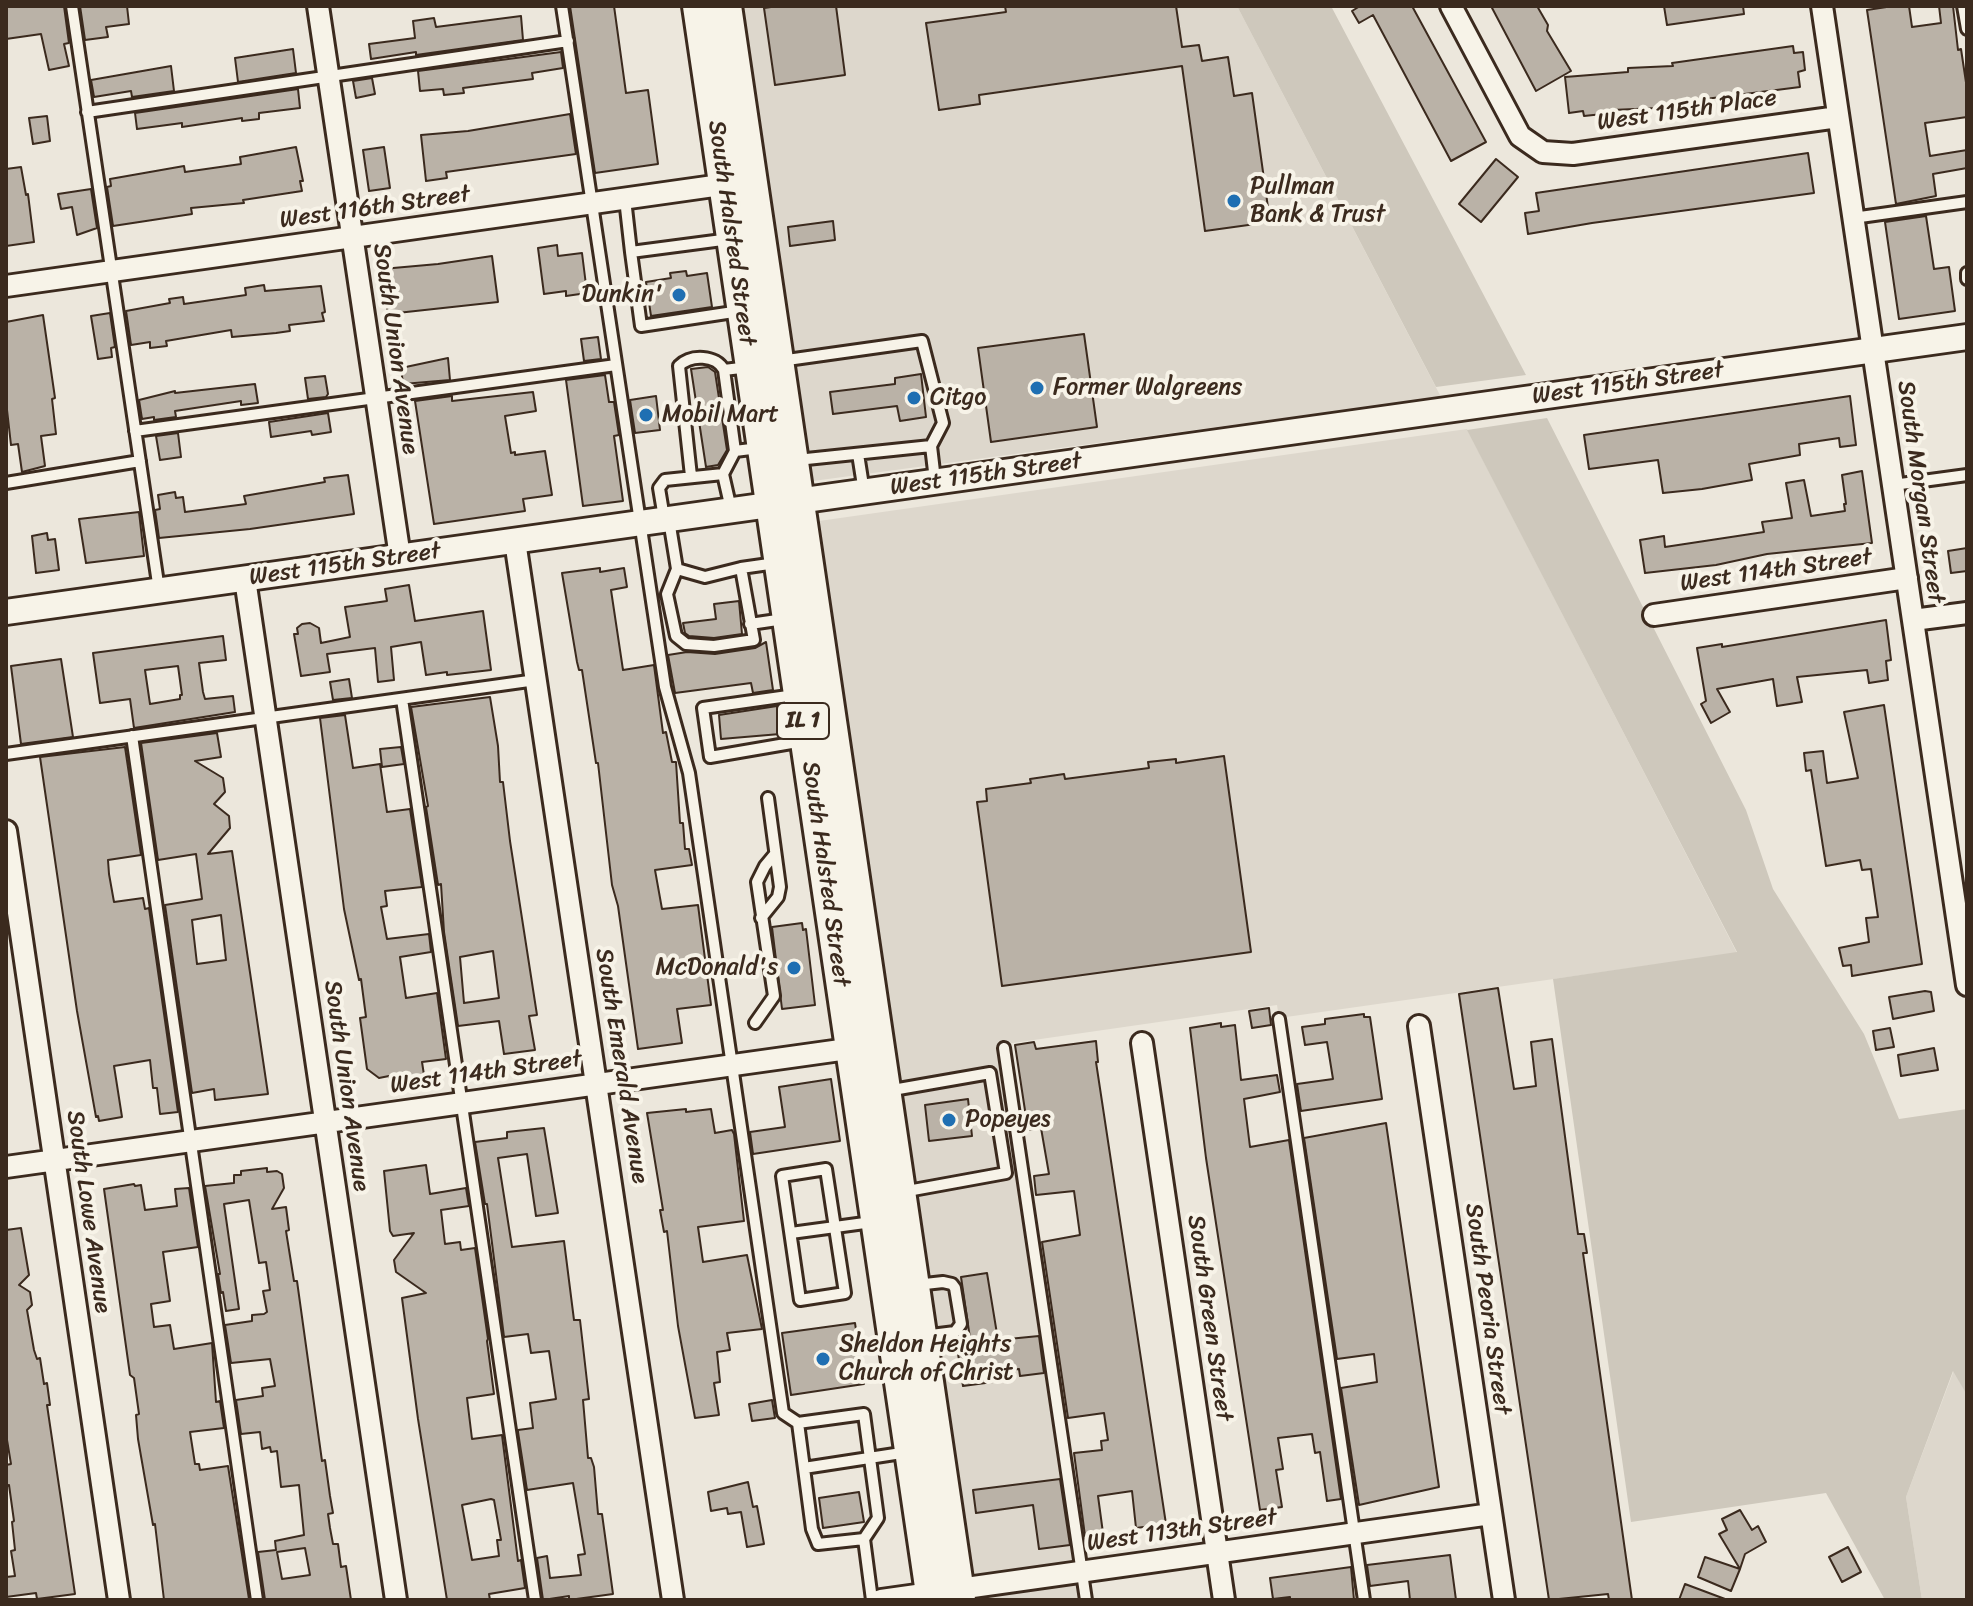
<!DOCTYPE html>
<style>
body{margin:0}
#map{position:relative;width:1973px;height:1606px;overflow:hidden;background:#ece7dc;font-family:Sriracha,sans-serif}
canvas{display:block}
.frame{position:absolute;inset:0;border:8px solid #3b2a1e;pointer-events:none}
</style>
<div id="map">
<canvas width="1973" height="1606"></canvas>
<div class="frame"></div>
</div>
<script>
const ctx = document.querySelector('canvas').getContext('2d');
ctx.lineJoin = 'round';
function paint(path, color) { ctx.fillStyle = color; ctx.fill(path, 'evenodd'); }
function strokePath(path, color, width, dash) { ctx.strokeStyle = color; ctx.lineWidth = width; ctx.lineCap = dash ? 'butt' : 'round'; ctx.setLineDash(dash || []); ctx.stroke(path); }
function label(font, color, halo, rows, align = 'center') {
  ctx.font = font + ' Sriracha,sans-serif'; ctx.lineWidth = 8; ctx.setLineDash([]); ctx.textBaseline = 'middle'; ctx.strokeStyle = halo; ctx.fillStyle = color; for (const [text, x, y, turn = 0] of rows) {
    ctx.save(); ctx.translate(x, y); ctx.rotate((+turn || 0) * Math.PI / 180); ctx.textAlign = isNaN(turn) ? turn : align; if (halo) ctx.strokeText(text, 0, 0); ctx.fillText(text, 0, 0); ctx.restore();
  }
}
paint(new Path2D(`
 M742,6H1237L1441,397L813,481Z
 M1467,429L1737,953L1279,1018L1277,1005L999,1045L1082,1600H977L819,521Z
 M1954,1370L1967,1395V1600H1922L1906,1497Z`), '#ddd7cc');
paint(new Path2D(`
 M1237,6H1331L1526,375L1436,387Z
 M1547,418L1746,810L1773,889L1864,1034L1899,1119L1967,1109V1395L1953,1371L1906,1497L1922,1600H1885L1826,1493L1631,1522L1553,979L1737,952L1467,430Z`), '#cec8bc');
const building = new Path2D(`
 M6,6H64L69,43L64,44L69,66L49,70L41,34L6,39Z
 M80,6H127L129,24L106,27L108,37L85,40Z
 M570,6H614L626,93L648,90L658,164L595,173Z
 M778,6H836L845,75L775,85L764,8Z
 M1005,6H1176L1182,47L1199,45L1202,61L1228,57L1234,96L1252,93L1270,222L1205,231L1182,66L979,95L980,104L939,110L926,23L1006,12Z
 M1360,6H1412L1486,142L1451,161L1373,15L1359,23L1352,11Z
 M1491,6H1537L1548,25L1547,31L1571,71L1536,91Z
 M1664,6H1743L1744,14L1667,25Z
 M1893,6H1909L1912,27L1941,23L1939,6H1953L1958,50L1961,49L1967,89V117L1925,123L1930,156L1967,150V168L1933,174L1936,196L1896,204L1867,10Z
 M521,16L523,40L416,55V52L371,59L369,44L415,38L413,21L434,18L436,27Z
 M1793,46L1794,53L1803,52L1805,70L1798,72L1800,87L1658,105V108L1612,110V113L1584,116L1583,111L1569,113L1565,77L1628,72V68L1673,66L1672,63Z
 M293,49L296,73L238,82L235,58Z
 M561,52L563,68L532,73L533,79L463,88L464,93L444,95L443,89L420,91L418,71Z
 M171,66L174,91L132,97L131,91L94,97L91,80Z
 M372,78L375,94L356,98L353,81Z
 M298,89L300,108L259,113V119L242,121V118L182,127V123L137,129L135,113Z
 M570,114L576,154L446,172L447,178L426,181L421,135L468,131Z
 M47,116L50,141L33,144L29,118Z
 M296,147L303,181H300L302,191L243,200L244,203L191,208L192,214L113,226L107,187L111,186L110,179L184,166L185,172L241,164L240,157Z
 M384,147L390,188L369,191L363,150Z
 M1808,153L1814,193L1592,223L1528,234L1525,213L1539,211L1536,193Z
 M1496,159L1518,177L1481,222L1459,204Z
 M21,167L26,195L28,194L34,242L6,246V169Z
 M91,189L97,228L77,235L72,207L61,209L58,194Z
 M1926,216L1934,269L1949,267L1955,311L1899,319L1885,222Z
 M833,221L835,240L790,246L788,227Z
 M557,245L558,256L582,253L587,293L566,296V291L544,294L538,248Z
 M492,256L498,302L388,314L382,269L438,264Z
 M686,271L687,276L707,273L712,307L651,316L646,282L671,278L670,273Z
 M264,285L265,291L321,286L325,312L322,313L324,321L289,325L290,331L276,333L232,337L231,330L166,341L167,346L150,348V342L131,345L126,311L170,303L169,299L183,297L184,304L246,295L245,288Z
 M110,313L115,347L111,348L112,357L98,359L91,316Z
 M43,315L55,398L52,399L56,434L41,436L45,466L22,472L18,444L11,445L6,401V322Z
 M1084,334L1097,427L991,442L978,348Z
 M598,337L601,359L584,361L581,339Z
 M448,358L450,380L403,384L401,368Z
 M708,367L715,372L727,450L718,465L706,467L691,369Z
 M921,374L926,417L900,421L897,406L833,414L830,392L895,384V378Z
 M605,375L609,402H614L619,435L614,436L623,501L583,506L566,380Z
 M325,376L328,394L326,397L308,399L305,378Z
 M255,384L258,403L241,405V401L175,411L176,417L154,420V417L142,419L139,400L175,391V393Z
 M533,392L536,411L505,416L511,453L515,452V455L545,451L552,495L523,499L525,511L434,524L415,401L452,396V401Z
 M656,396L660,430L635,433L630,400Z
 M1850,396L1856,445L1840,447L1839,438L1799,444L1800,455L1749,464L1752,480L1702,489L1663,493L1658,460L1589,469L1584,435Z
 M328,413L331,432L312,435L311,431L271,437L269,422Z
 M178,433L181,457L160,460L156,436Z
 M1862,471L1872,543L1767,554L1716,565L1645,573L1640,540L1664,536L1665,547L1764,532L1762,522L1792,518L1786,483L1804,480L1811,516L1845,511L1844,504H1846L1842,475Z
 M348,475L354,514L250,529L159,538L155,510L160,509L158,495L175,492L176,498L183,497L185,512L246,504L244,496L325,482L324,478Z
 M139,512L144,556L86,563L79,519Z
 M47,533L48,540L55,539L59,570L36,573L32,536Z
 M1967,548V571L1951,573L1948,551Z
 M600,568V572L624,568L627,587L611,590L623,670L654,665L663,733L666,732L672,762H676L680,823H683L685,849H689L692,865L655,870L662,909L698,905L711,1005L677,1009L682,1043L638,1049L618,906L612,885L598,763H596L582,670H579L577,662L562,573Z
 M409,585L415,621L483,611L491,670L447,675V672L426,675L421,642L391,647L394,680L378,682L375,648L327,654L330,672L301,676L294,634H298L297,628L302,624L310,623L319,628L321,643L350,637L345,607L387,601L385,589Z
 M739,601L742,634L714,638L689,636L685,633L683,623L716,619L714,604Z
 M1886,620L1891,660L1886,661L1888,680L1869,683L1867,670L1797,677L1802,702L1777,706L1773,679L1717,689L1730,712L1711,723L1701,704L1706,701L1697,648L1722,644V647Z
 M223,636L226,660L199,663L203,692L205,699L233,696L235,712L134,728L130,699L100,703L93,653ZM178,666L182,695H180V699L150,704L145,670Z
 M766,642L773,690L753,693L751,683L675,693L668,655L687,652L715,654L755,648Z
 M61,659L73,737L21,744L11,666Z
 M349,679L352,698L333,700L330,682Z
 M490,697L498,746L500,782H503L510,841L537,1015L529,1016L535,1050L504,1054L499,1021L458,1026L444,932L441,884L438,885L426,807L428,806L411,707ZM493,951L499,998L464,1003L460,957Z
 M1884,705L1922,964L1852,976L1851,965L1843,966L1839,948L1869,942L1866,918L1878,917L1871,869L1862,870L1860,860L1826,866L1811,770L1806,771L1804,753L1823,751L1827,783L1858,778L1844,712Z
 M777,706L780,734L721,739L719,715Z
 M345,715L353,768L380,764L387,812L410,809L422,887L385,891L387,906L381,907L387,939L429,934L431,952L400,957L406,998L437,993L446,1059L422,1062L424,1075L390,1080L389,1076L379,1078L367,1069L360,1018L366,1017L361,979L359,980L344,909L320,718Z
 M217,733L221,757L195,761L223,778L225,792L214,804L229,816L230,828L208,854L232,851L268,1094L215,1100L214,1089L192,1093L165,905L202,899L196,854L158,860L141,743ZM221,915L226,960L197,964L192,920Z
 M125,747L141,855L108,860L109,874L114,902L143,898L145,909L149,908L178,1112L160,1114L157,1088H153L150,1060L114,1066L122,1117L99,1121L98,1116L96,1117L77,1011L40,757Z
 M401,747L404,764L382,767L380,749Z
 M1224,756L1251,952L1002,986L977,802L987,801L986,789L1031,783L1030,779L1064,774L1065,779L1149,768L1148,762L1176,759V763Z
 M802,923L803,930L806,929L815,1005L782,1009L772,927Z
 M1498,988L1514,1089L1536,1086L1531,1042L1552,1039L1578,1234H1584L1587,1253H1583L1632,1600H1609L1608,1594L1549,1600L1459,994Z
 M1925,991L1931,992L1934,1011L1893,1019L1889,997Z
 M1269,1008L1271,1025L1252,1028L1249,1011Z
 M1364,1014V1017H1370L1382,1099L1301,1111L1297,1084L1333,1079L1327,1042L1305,1045L1302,1027L1325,1024V1019Z
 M1221,1023V1027L1235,1025L1241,1080L1277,1075L1280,1092L1244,1099L1250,1147L1289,1140L1341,1499L1327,1501L1320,1452L1315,1453L1312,1434L1278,1438L1283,1469L1276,1470L1282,1507L1260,1510L1206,1158L1190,1028Z
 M1890,1028L1894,1047L1876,1050L1873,1031Z
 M1096,1041L1098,1062H1096L1166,1524L1136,1528L1132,1491L1098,1496L1103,1533L1085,1536L1074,1453L1102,1450L1101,1441L1108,1440L1104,1413L1068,1418L1042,1242L1080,1235L1074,1191L1036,1195L1034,1176L1049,1174L1041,1128L1028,1130L1015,1045L1034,1042L1036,1049Z
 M1934,1048L1938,1070L1901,1076L1898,1055Z
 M831,1079L840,1141L753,1154L750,1132L785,1127L779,1087Z
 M968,1099L972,1136L929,1141L925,1105Z
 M686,1109V1112L711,1109L715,1133L732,1130L734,1134L744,1221L698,1227L703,1262L747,1255L762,1329L727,1333L730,1350L717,1352L720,1382L714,1383L719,1415L695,1418L678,1326L667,1231L664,1232L660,1210H663L647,1113Z
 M1386,1123L1439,1487L1359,1505L1341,1388L1377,1382L1374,1354L1337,1359L1304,1138Z
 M544,1128L558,1213L536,1216L527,1154L498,1158L512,1247L564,1241L574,1320H580L589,1399L583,1400L588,1458H591L594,1467L598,1514H602L613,1594L569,1600V1596L543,1600L537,1558L547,1556L550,1578L581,1575L578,1555L585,1554L573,1483L527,1490L518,1432V1430L533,1428L530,1403L556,1399L549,1351L531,1353L528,1334L504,1337L487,1204H485L475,1142L507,1138V1132Z
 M426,1165L430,1194L466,1188L469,1206L441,1210L445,1244L460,1242L461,1250L475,1248L488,1339L487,1341L494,1394L467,1398L472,1439L502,1435L518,1561L521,1560L525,1588L489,1594L490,1600H447L418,1419L402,1298L426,1293L396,1272L394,1260L414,1233L393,1236L390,1231L384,1171ZM491,1499L494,1500L501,1540H497L499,1556L472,1560L462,1505Z
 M267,1168V1172L277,1171L282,1174L284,1188L272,1209L286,1207L289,1230L286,1231L294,1281H297L322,1461L325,1460L330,1496L333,1513L328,1514L330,1528L333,1544H338L341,1567L346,1566L351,1600H265L258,1552L276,1550L275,1541L304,1535L299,1485L281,1487L277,1451L271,1452L270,1447L262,1449L260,1432L241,1434L236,1400L263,1396L262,1388L275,1386L270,1359L231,1363L225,1325L252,1321V1315L264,1314L267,1312L263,1291L270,1290L266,1262L259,1263L249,1200L224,1204L239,1309L226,1311L223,1292L221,1293L218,1274H220L205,1186L234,1183V1175H241V1171ZM305,1548L310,1575L282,1579L277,1552Z
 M134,1184L135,1186L141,1185L145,1210L177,1206L175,1189L189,1188L198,1247L163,1252L170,1301L151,1304L154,1327L170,1325L174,1349L212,1343L216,1402L220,1401L224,1428L190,1432L195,1464H199L200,1470L228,1466L249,1599L164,1600L155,1524L153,1525L138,1439L136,1415L139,1414L134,1378L130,1375L104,1189Z
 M21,1228L29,1275L19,1285L30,1292L32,1305L27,1310L34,1350L37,1359L40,1358L44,1384L47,1383L50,1405H47L75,1594L37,1599L36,1593L6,1597V1577L15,1576L11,1551L15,1550L12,1522L14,1521L9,1485L6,1486V1465L11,1464L6,1434V1230Z
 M987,1273L998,1340L1039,1336L1044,1373L1020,1376L1019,1369L991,1372L993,1382L963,1386L957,1347L971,1345L961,1277Z
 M855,1323L864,1384L791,1395L782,1333Z
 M772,1400L775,1418L752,1421L749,1404Z
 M1060,1479L1070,1545L1039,1549L1033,1505L976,1513L973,1490Z
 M748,1482L753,1507L757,1506L764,1544L747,1547L741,1512L728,1514L727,1508L711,1511L708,1492Z
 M859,1492L864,1522L823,1528L819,1498Z
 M1740,1510L1752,1530L1758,1526L1766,1542L1745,1554L1740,1569L1719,1534L1727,1530L1722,1519Z
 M1848,1547L1861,1572L1842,1582L1829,1557Z
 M1450,1555L1456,1600H1410L1408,1581L1370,1586L1367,1565Z
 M1705,1557L1740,1569L1731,1591L1698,1577Z
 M1351,1567L1354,1600H1290V1597L1273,1599L1270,1578Z
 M1685,1584L1725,1599V1600H1679Z`);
paint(building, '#bab2a7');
strokePath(building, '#3b2a1e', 2);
const service = new Path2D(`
 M72,6L159,590
 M562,6L665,687L689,773L783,1413L798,1423
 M1963,6L1967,29
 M87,112L568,41
 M625,199L631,252L730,239
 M1853,218L1967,202
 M631,252L641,326L740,311
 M1967,273V279
 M780,361L922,341L943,423L931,446L935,480
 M724,370L735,451L759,448
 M135,431L616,365
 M858,454L864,492
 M797,460L931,446
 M723,474L735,451
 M691,476L679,366C691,354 716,355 724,370L749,367
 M6,483L140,461
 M1893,485L1967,475
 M664,518L659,488L665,480L723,474L731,509
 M669,520L677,569L667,594L676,636L686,644L714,646L754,640L741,568
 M677,569L705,577L741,568L776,563
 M750,624L784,619
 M795,695L703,708L710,757L803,741
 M402,699L535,1600
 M132,736L257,1600
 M6,754L536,680
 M761,918L778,897L780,887L768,798
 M1279,1019L1364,1600
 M755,1023L774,996L757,882L765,866L775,854
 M1004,1048L1086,1600
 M887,1091L990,1073L1006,1173L902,1192
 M826,1169L845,1293L800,1300L782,1176Z
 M791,1233L872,1222
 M916,1285L943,1282L952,1284L955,1288L961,1324L955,1332L923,1336
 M804,1468L908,1452
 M864,1539L818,1544L812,1529L798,1423L864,1414L878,1518L864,1539L872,1600`);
const minor = new Path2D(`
 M318,6L400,557
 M1451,6L1520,136L1543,152L1573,154L1838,117
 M1822,6L1967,985
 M6,286L735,183
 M515,541L673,1600
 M245,579L396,1600
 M1654,615L1907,578
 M1913,620L1967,613
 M6,831L119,1600
 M1419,1026L1504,1600
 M1142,1043L1224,1600
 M6,1167L862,1047
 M881,1600L1491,1514`);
const tertiary = new Path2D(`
 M6,612L1967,337`);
const primary = new Path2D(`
 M698,6L932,1600
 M726,6L960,1600`);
strokePath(service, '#3b2a1e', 16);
strokePath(minor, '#3b2a1e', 26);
strokePath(tertiary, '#3b2a1e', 30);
strokePath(primary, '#3b2a1e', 36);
strokePath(service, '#f7f3e8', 10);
strokePath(minor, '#f7f3e8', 20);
strokePath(tertiary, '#f7f3e8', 24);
strokePath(primary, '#f7f3e8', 30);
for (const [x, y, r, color] of [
 [1234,201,8,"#1f6fb2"],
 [679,295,8,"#1f6fb2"],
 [1037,388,8,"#1f6fb2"],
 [914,398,8,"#1f6fb2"],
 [646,415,8,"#1f6fb2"],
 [794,968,8,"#1f6fb2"],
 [949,1120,8,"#1f6fb2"],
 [823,1359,8,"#1f6fb2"]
]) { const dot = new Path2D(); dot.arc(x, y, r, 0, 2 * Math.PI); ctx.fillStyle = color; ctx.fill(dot); strokePath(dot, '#f7f3e8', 3); }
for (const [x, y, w] of [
 [803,721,52]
]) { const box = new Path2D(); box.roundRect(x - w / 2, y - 18, w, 36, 6); ctx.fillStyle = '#f7f3e8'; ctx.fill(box); strokePath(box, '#3b2a1e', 2); }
label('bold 22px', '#3b2a1e', null, [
 ["IL 1",803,721]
]);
label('24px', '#3b2a1e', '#f7f3e8', [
 ["West 115th Place",1687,111,-8],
 ["West 116th Street",375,208,-8],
 ["South Halsted Street",731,233,82],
 ["South Union Avenue",395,349,82],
 ["West 115th Street",1628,384,-8],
 ["West 115th Street",986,475,-8],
 ["South Morgan Street",1920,492,82],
 ["West 115th Street",345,565,-8],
 ["West 114th Street",1776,571,-8],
 ["South Halsted Street",825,874,82],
 ["South Emerald Avenue",621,1066,81],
 ["West 114th Street",486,1073,-8],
 ["South Union Avenue",346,1086,82],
 ["South Lowe Avenue",88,1212,82],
 ["South Peoria Street",1487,1309,82],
 ["South Green Street",1209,1318,82],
 ["West 113th Street",1182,1531,-8]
]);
label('24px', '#3b2a1e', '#f7f3e8', [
 ["Pullman",1250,187],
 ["Bank & Trust",1250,215],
 ["Dunkin'",663,295,"right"],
 ["Former Walgreens",1053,388],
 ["Citgo",930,398],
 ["Mobil Mart",662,415],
 ["McDonald's",778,968,"right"],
 ["Popeyes",965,1120],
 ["Sheldon Heights",839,1345],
 ["Church of Christ",839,1373]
], 'left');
</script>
